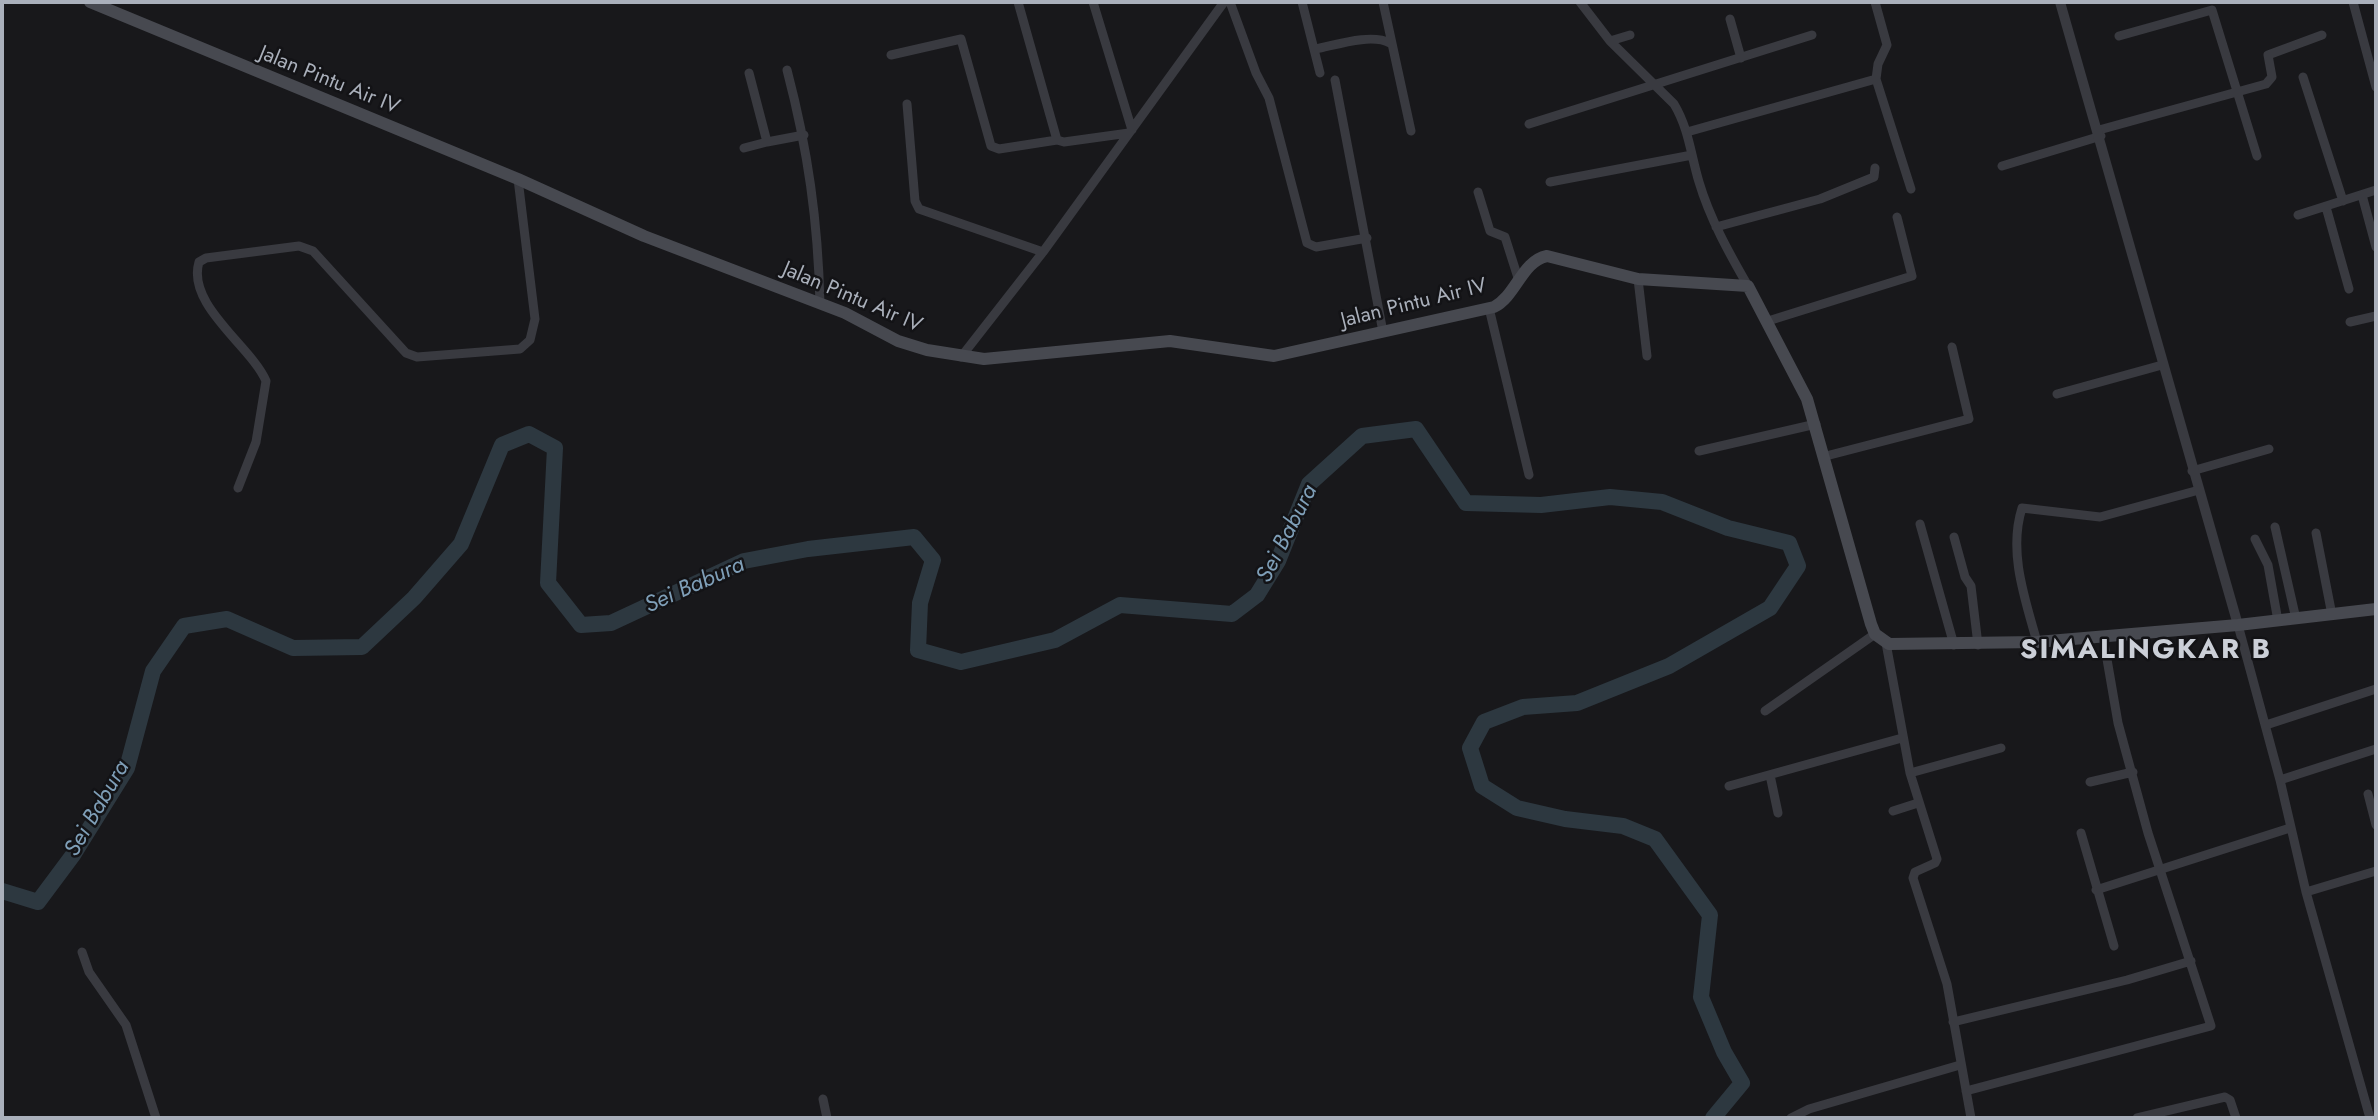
<!DOCTYPE html>
<style>
body{margin:0}
#map{position:relative;width:2378px;height:1120px;overflow:hidden;background:#18181b;font-family:Jost,sans-serif}
canvas{display:block}
.frame{position:absolute;inset:0;border:4px solid #aab0bb;pointer-events:none}
</style>
<div id="map">
<canvas width="2378" height="1120"></canvas>
<div class="frame"></div>
</div>
<script>
const ctx = document.querySelector('canvas').getContext('2d');
ctx.lineJoin = 'round';
function strokePath(path, color, width, dash) { ctx.strokeStyle = color; ctx.lineWidth = width; ctx.lineCap = dash ? 'butt' : 'round'; ctx.setLineDash(dash || []); ctx.stroke(path); }
function label(font, color, halo, rows, align = 'center') {
  ctx.font = font + ' Jost,sans-serif'; ctx.lineWidth = 5; ctx.setLineDash([]); ctx.textBaseline = 'middle'; ctx.strokeStyle = halo; ctx.fillStyle = color; for (const [text, x, y, turn = 0] of rows) {
    ctx.save(); ctx.translate(x, y); ctx.rotate((+turn || 0) * Math.PI / 180); ctx.textAlign = isNaN(turn) ? turn : align; if (halo) ctx.strokeText(text, 0, 0); ctx.fillText(text, 0, 0); ctx.restore();
  }
}
strokePath(new Path2D(`
 M2,891L38,902L73,855L127,768L153,671L184,626L227,619L293,648L362,647L414,598L461,544L502,445L529,434L555,448L548,583L581,625L611,623L744,561L808,549L914,537L933,560L920,603L918,650L961,662L1055,640L1120,605L1232,614L1257,595L1278,561L1309,484L1362,436L1416,429L1466,503L1541,505L1610,497L1662,502L1728,528L1789,543L1798,566L1770,608L1669,666L1577,703L1523,707L1484,722L1470,748L1482,786L1517,808L1565,819L1623,826L1655,839L1710,915L1701,997L1724,1052L1742,1083L1713,1118`), '#2d3840', 16);
strokePath(new Path2D(`
 M1018,2L1057,140L1064,142L1129,133
 M1093,2L1132,130
 M1230,2L1256,73L1269,98L1307,243L1316,247L1367,238
 M1302,2L1320,73
 M1383,2L1411,131
 M1580,2L1610,41L1674,104C1689,129 1691,156 1699,182C1710,219 1729,253 1748,286
 M1875,2L1887,45L1878,64L1876,79L1911,189
 M2353,2L2376,87
 M1730,19L1741,58
 M2119,36L2212,10L2257,156
 M1610,41L1630,35
 M1316,49C1336,45 1371,33 1390,43
 M891,55L961,39L991,146L999,149L1057,140
 M787,70C808,150 818,221 820,304
 M749,73L767,142L804,135
 M2303,77L2343,201
 M1335,80L1383,332
 M907,104L915,201L919,209L1043,252
 M1529,124L1812,35
 M2099,130L2266,84L2272,77L2268,55L2322,35
 M1687,132L1876,79
 M744,148L767,142
 M2002,166L2101,136
 M1550,182L1692,155
 M1478,192L1490,231L1505,237L1519,281
 M2362,195L2376,247
 M2326,207L2349,289
 M2298,215L2376,190
 M1716,227L1820,199L1874,177L1875,168
 M1638,279L1647,356
 M1489,308L1529,475
 M1768,321L1912,276L1897,217
 M2350,322L2376,316
 M961,357L1043,252L1224,2
 M2057,394L2162,365
 M1699,451L1816,424
 M1826,456L1969,419L1952,347
 M2192,471L2269,449
 M238,488L256,442L266,381C252,347 186,305 199,262L206,258L299,246L313,251L406,353L417,357L520,349L530,340L535,319L518,179
 M1920,524L1954,645
 M2275,527L2296,619
 M2316,533L2332,615
 M1954,537L1965,577L1971,586L1978,645
 M2255,539L2268,565L2278,621
 M2238,625L2280,780L2306,892L2370,1118
 M2037,642C2025,599 2008,552 2022,508L2100,517L2199,490
 M1886,643L1910,773L1937,859L1935,863L1915,872L1913,878L1947,984L1971,1118
 M1765,711L1875,634
 M2266,725L2376,689
 M1910,773L2001,748
 M1770,775L1778,813
 M2280,780L2376,749
 M2090,782L2133,772
 M1729,786L1902,738
 M2368,794L2376,825
 M1893,811L1918,803
 M2081,833L2114,946
 M2096,890L2290,828
 M2306,892L2376,871
 M82,952L89,972L126,1025L156,1118
 M1953,1022L2127,980L2191,961
 M1966,1091L2211,1026L2148,833L2118,723L2103,636
 M823,1099L827,1118
 M1791,1118L1809,1109L1960,1065
 M2137,1118L2225,1097L2230,1100L2236,1118`), '#393a40', 9);
strokePath(new Path2D(`
 M2060,2L2238,625`), '#393a40', 10);
strokePath(new Path2D(`
 M90,2L518,179L644,236L845,313L898,341L927,350L984,359L1170,341L1274,356L1494,307C1516,296 1522,261 1547,256L1638,279L1748,286L1807,399L1871,624L1875,634L1889,644L2037,642L2238,625L2376,609`), '#474950', 12);
label('21px', '#aab0bb', '#131316', [
 ["Jalan Pintu Air IV",329,81,22],
 ["Jalan Pintu Air IV",852,298,23],
 ["Jalan Pintu Air IV",1414,304,-14]
]);
label('italic 23px', '#7f9fb8', '#131316', [
 ["Sei Babura",1288,534,-63],
 ["Sei Babura",695,586,-24],
 ["Sei Babura",98,809,-60]
]);
ctx.letterSpacing = '2px';
label('bold 28px', '#cbcfd7', '#131316', [
 ["SIMALINGKAR B",2146,651]
]);
ctx.letterSpacing = '0px';
</script>
